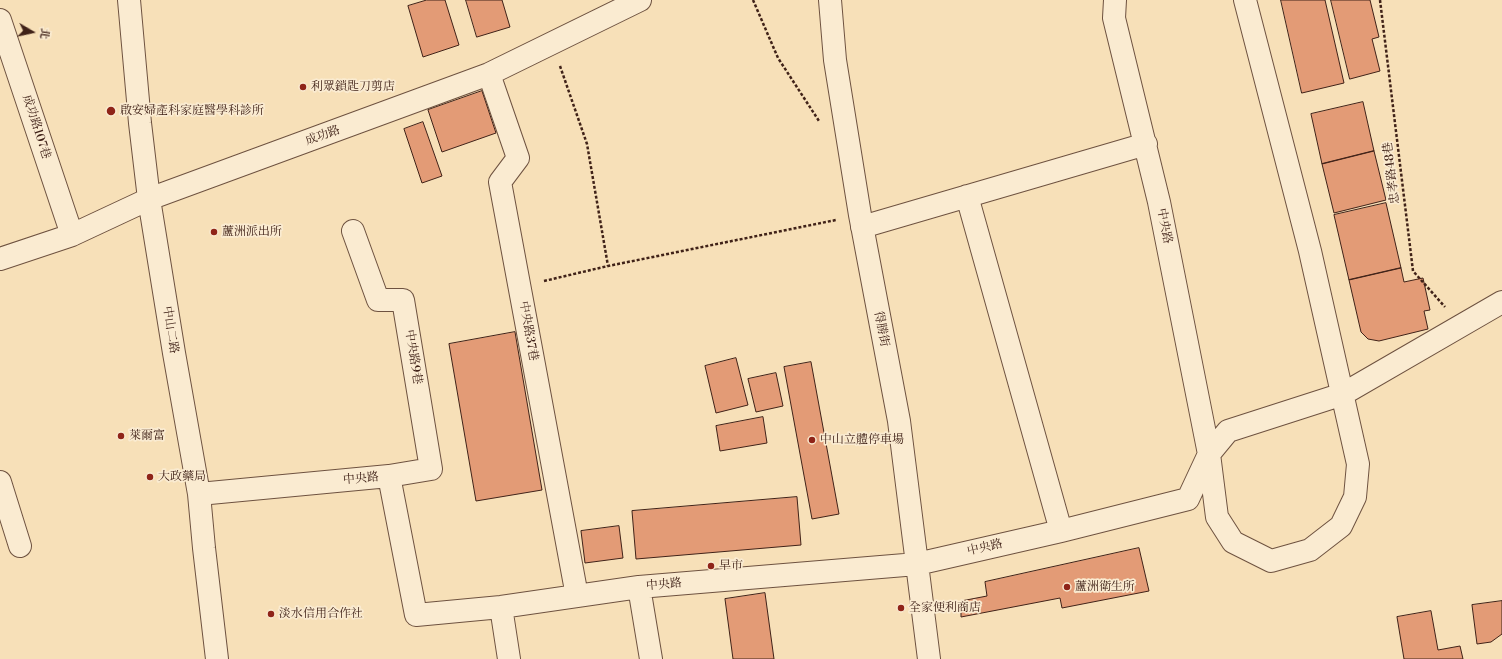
<!DOCTYPE html>
<meta charset="utf-8">
<style>
body{margin:0}
#map{position:relative;width:1502px;height:659px;overflow:hidden;background:#f7e0b8;font-family:"Libre Bodoni","Noto Serif TC",serif}
canvas{display:block}
.north{position:absolute;left:12px;top:12px;width:40px;height:40px;-webkit-text-stroke:3px #faebd1;paint-order:stroke;rotate:99deg;font-size:11px;font-weight:700;line-height:16px;text-align:center;color:#402218}
.north::after{content:'';display:block;margin:auto;width:14px;height:18px;background:#402218;clip-path:polygon(50% 0,100% 100%,50% 72%,0 100%)}
</style>
<div id="map">
<canvas width="1502" height="659"></canvas>
<div class="north">北</div>
</div>
<script>
const ctx = document.querySelector('canvas').getContext('2d');
ctx.lineJoin = 'round';
function paint(path, color) { ctx.fillStyle = color; ctx.fill(path, 'evenodd'); }
function strokePath(path, color, width, dash) { ctx.strokeStyle = color; ctx.lineWidth = width; ctx.lineCap = dash ? 'butt' : 'round'; ctx.setLineDash(dash || []); ctx.stroke(path); }
function label(font, color, halo, rows, align = 'center') {
  ctx.font = font + ' "Libre Bodoni","Noto Serif TC",serif'; ctx.lineWidth = 3.5; ctx.setLineDash([]); ctx.textBaseline = 'middle'; ctx.strokeStyle = halo; ctx.fillStyle = color; for (const [text, x, y, turn = 0] of rows) {
    ctx.save(); ctx.translate(x, y); ctx.rotate((+turn || 0) * Math.PI / 180); ctx.textAlign = isNaN(turn) ? turn : align; if (halo) ctx.strokeText(text, 0, 0); ctx.fillText(text, 0, 0); ctx.restore();
  }
}
const building = new Path2D(`
 M427,0H445L459,45L423,57L408,6Z
 M466,0H502L510,27L477,37Z
 M1281,0H1325L1344,83L1302,93Z
 M1331,0H1370L1379,37L1372,39L1380,71L1350,79Z
 M482,91L496,133L442,152L428,110Z
 M1363,102L1374,151L1322,164L1311,114Z
 M423,122L442,176L422,183L404,129Z
 M1374,151L1386,200L1334,213L1322,164Z
 M1386,203L1401,268L1349,280L1334,215Z
 M1401,268L1404,282L1423,278L1430,310L1424,311L1428,329L1379,341L1368,339L1361,332L1349,280Z
 M515,332L542,490L476,501L449,344Z
 M736,358L748,405L716,413L705,366Z
 M811,362L839,514L812,519L784,367Z
 M776,373L783,406L756,412L748,379Z
 M763,417L767,443L720,451L716,426Z
 M797,497L801,545L636,559L632,511Z
 M619,526L623,558L585,563L581,531Z
 M1139,548L1149,591L1062,608L1060,598L961,617V601L987,596L985,582Z
 M765,593L774,659H733L725,599Z
 M1502,601V634L1491,642L1477,644L1472,605Z
 M1431,611L1438,650L1460,646L1463,659H1404L1397,617Z`);
paint(building, '#e39b76');
strokePath(building, '#402218', 1);
const minor = new Path2D(`
 M129,0L140,123L149,199L174,353L199,494L204,548L217,659
 M830,0L835,60L860,215L899,421L929,659
 M1115,0L1114,18L1159,202L1209,454L1217,517L1233,542L1271,561L1310,550L1341,526L1355,497L1358,464L1310,251L1245,0
 M0,20L72,235
 M489,74L518,158L500,182L577,596
 M967,196L1061,531
 M862,227L1146,144
 M353,231L378,300H403L431,469L389,476
 M0,259L72,235L149,199L489,74L640,0
 M0,482L20,546
 M199,494L389,476L416,615L501,607L639,587L917,564L1061,531L1188,499L1209,454L1228,431L1343,394L1502,302
 M639,587L651,659
 M501,607L509,659`);
strokePath(minor, '#6e5240', 24);
strokePath(new Path2D(`
 M753,0L778,58L819,121
 M1380,0L1413,271L1445,307
 M560,66L587,144L608,266
 M544,281L608,266L836,220`), '#402218', 2.5, [3, 2]);
strokePath(minor, '#faebd1', 22);
for (const [x, y, r, color] of [
 [303,87,4,"#8f2418"],
 [111,111,5,"#8f2418"],
 [214,232,4,"#8f2418"],
 [121,436,4,"#8f2418"],
 [812,440,4,"#8f2418"],
 [150,477,4,"#8f2418"],
 [711,566,4,"#8f2418"],
 [1067,587,4,"#8f2418"],
 [901,608,4,"#8f2418"],
 [271,614,4,"#8f2418"]
]) { const dot = new Path2D(); dot.arc(x, y, r, 0, 2 * Math.PI); ctx.fillStyle = color; ctx.fill(dot); strokePath(dot, '#faebd1', 1.5); }
label('12px', '#402218', '#faebd1', [
 ["利眾鎖匙刀剪店",311,87],
 ["啟安婦產科家庭醫學科診所",120,111],
 ["蘆洲派出所",222,232],
 ["萊爾富",129,436],
 ["中山立體停車場",820,440],
 ["大政藥局",158,477],
 ["早市",719,566],
 ["蘆洲衛生所",1075,587],
 ["全家便利商店",909,608],
 ["淡水信用合作社",279,614]
], 'left');
label('12px', '#402218', '#faebd1', [
 ["成功路107巷",36,127,72],
 ["成功路",323,136,-20],
 ["忠孝路48巷",1392,173,-97],
 ["中央路",1164,226,79],
 ["得勝街",881,329,79],
 ["中山二路",170,330,81],
 ["中央路37巷",528,331,80],
 ["中央路9巷",413,357,81],
 ["中央路",361,479,-5],
 ["中央路",985,548,-13],
 ["中央路",664,585,-5]
]);
</script>
